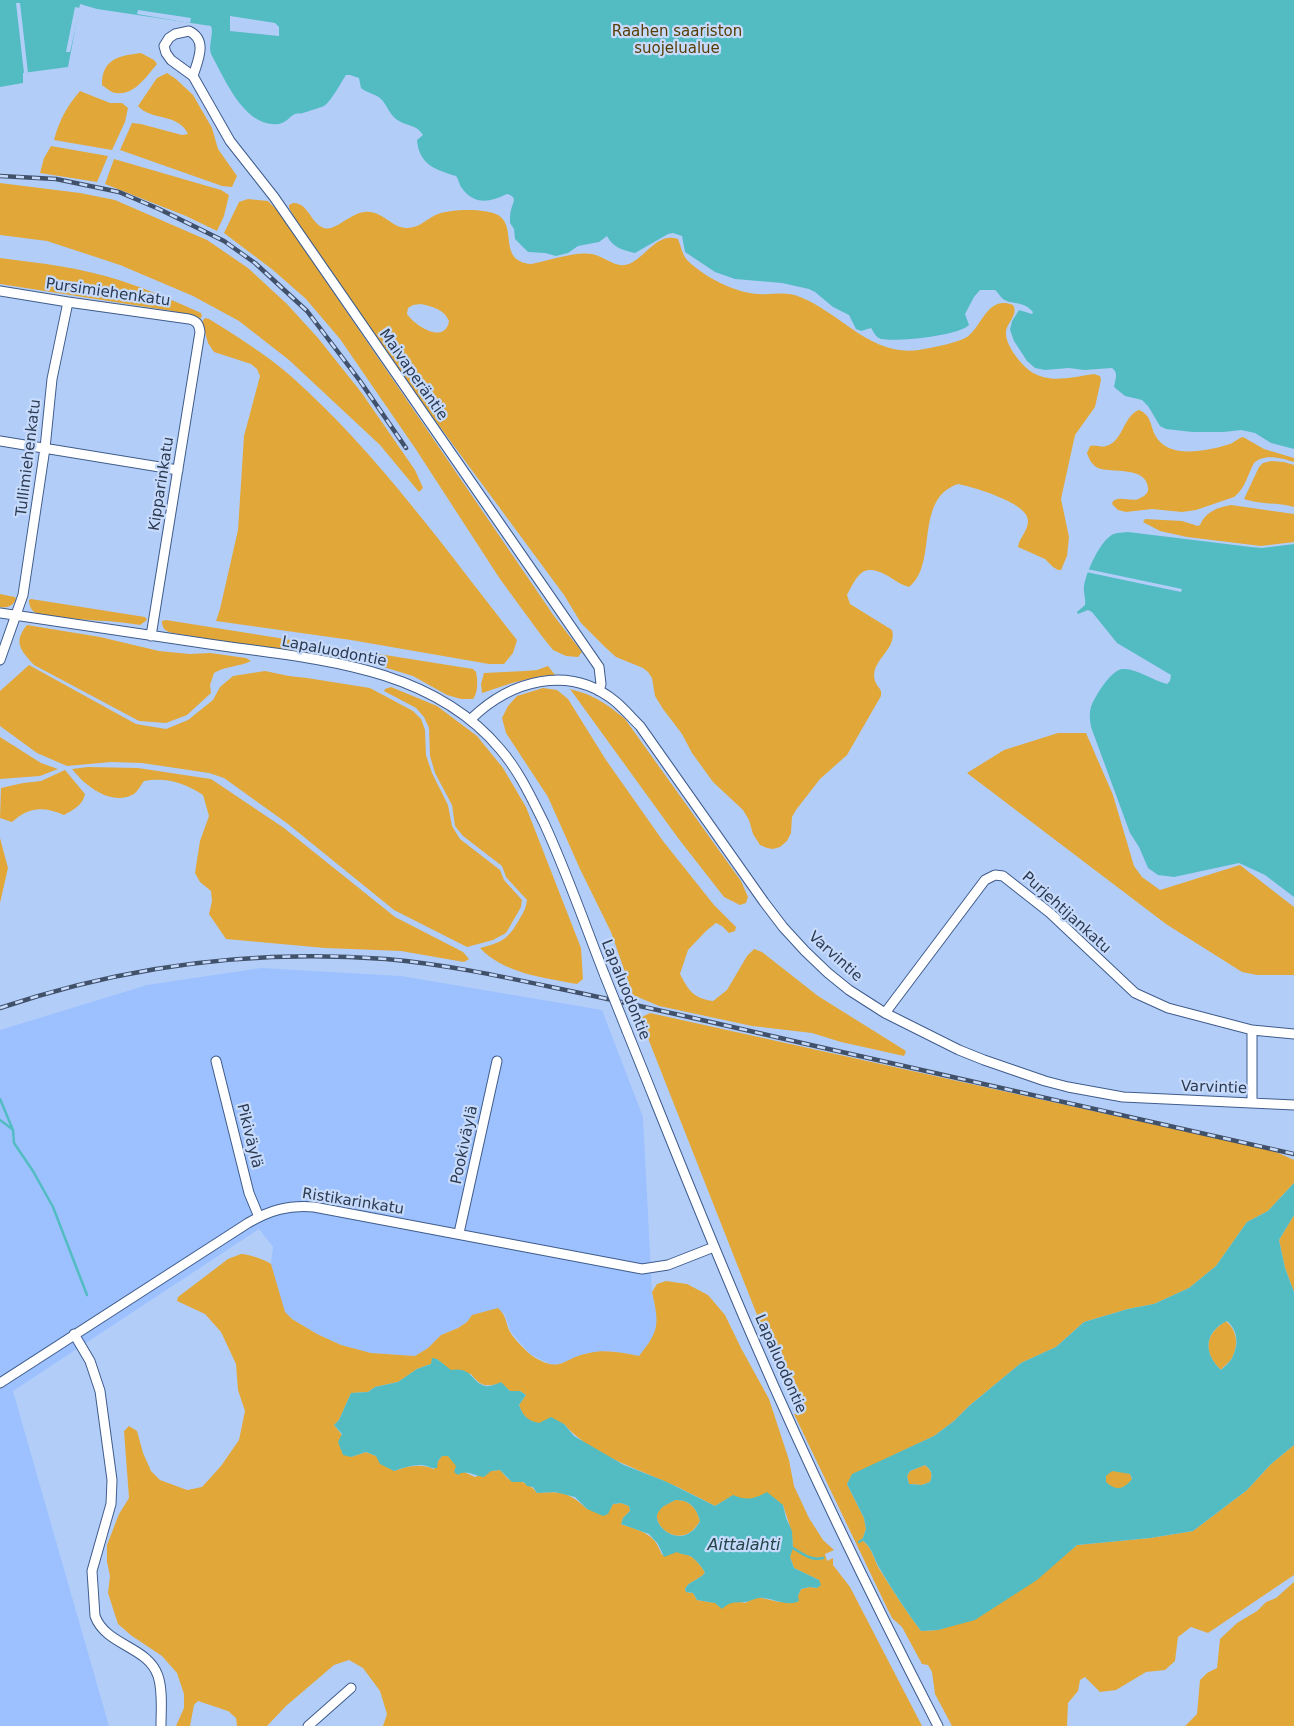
<!DOCTYPE html>
<meta charset="utf-8">
<style>
body{margin:0}
canvas{display:block;background:#b3cdf9}
</style>
<canvas width="1294" height="1726"></canvas>
<script>
const ctx = document.querySelector('canvas').getContext('2d');
ctx.lineJoin = 'round';
function paint(path, color) { ctx.fillStyle = color; ctx.fill(path, 'evenodd'); }
function strokePath(path, color, width, dash) { ctx.strokeStyle = color; ctx.lineWidth = width; ctx.lineCap = dash ? 'butt' : 'round'; ctx.setLineDash(dash || []); ctx.stroke(path); }
function label(font, color, halo, rows, align = 'center') {
  ctx.font = font + ' "DejaVu Sans",sans-serif'; ctx.lineWidth = 4.5; ctx.setLineDash([]); ctx.textBaseline = 'middle'; ctx.strokeStyle = halo; ctx.fillStyle = color; for (const [text, x, y, turn = 0] of rows) {
    ctx.save(); ctx.translate(x, y); ctx.rotate((+turn || 0) * Math.PI / 180); ctx.textAlign = isNaN(turn) ? turn : align; if (halo) ctx.strokeText(text, 0, 0); ctx.fillText(text, 0, 0); ctx.restore();
  }
}
paint(new Path2D(`
 M261,968L401,976L602,1010L643,1117L652,1292L658,1324L652,1340L639,1356L612,1351L588,1353L563,1363L552,1365L530,1354L511,1332L504,1313L472,1315L467,1322L458,1328L441,1335L428,1348L415,1356L371,1353L341,1345L317,1334L292,1319L284,1312L271,1264L273,1247L259,1229L13,1391L109,1726H0V1030L147,985Z`), '#9cc1fe');
paint(new Path2D(`
 M141,53L154,60L157,64C147,76 134,96 116,93C112,93 106,88 102,85C102,59 118,56 141,53Z
 M167,73L176,79L193,95L212,128L218,149L237,176L232,187L222,186L120,150L132,123L141,124L182,135L188,134C179,113 151,121 138,106L157,78Z
 M80,91L110,103H122L128,108L125,122L112,150L54,140C59,121 67,106 80,91Z
 M51,146L108,156L97,182L40,173L44,158Z
 M114,159L221,190L229,195L224,216L217,231L186,216L105,184Z
 M0,183L80,193L115,200L207,240L248,268L287,304L318,338L361,392L415,470L423,488L419,492L380,445L289,360L239,321L193,296L120,265L47,241L0,235Z
 M248,199L268,201L278,211L554,616L582,652L578,657L566,656L553,650L541,635L500,579L415,448L340,339L306,299L273,270L224,233L239,202Z
 M293,203C308,202 311,224 324,228C335,232 350,213 365,212C382,210 391,228 407,228C420,228 427,218 438,214C452,209 485,208 498,215C518,227 497,261 531,264C548,261 575,251 592,254C604,256 616,269 629,264C646,257 657,232 678,239C681,246 682,254 687,260C704,277 735,293 759,294C773,295 787,291 800,297C841,313 871,357 919,350C931,348 957,343 967,337C982,327 987,295 1013,305C1019,315 1006,323 1006,333C1006,341 1011,349 1015,355C1037,387 1061,379 1094,374L1100,376L1101,380L1095,407L1075,435L1061,499L1069,537L1067,556L1061,570H1058L1053,567L1045,559L1018,547C1019,538 1028,531 1028,521C1029,503 973,487 958,484C913,499 939,564 909,587C901,585 895,580 888,576C863,562 858,574 847,595L850,604L892,630C898,650 869,660 875,681C876,685 880,688 881,691V696L847,755L820,779L796,810L792,817L791,833L787,841L780,847L773,849L767,848L760,845L753,834L749,820L743,810L713,782L692,753L682,734L663,709L655,696L652,678L648,672L643,668L616,657L606,648L581,623L564,595L423,404L298,223L289,208V205ZM421,304C433,307 444,309 449,321C445,345 415,326 407,314L408,308L413,305Z
 M0,258C41,263 83,268 122,281C149,290 175,301 201,313L202,316L200,319L172,311L0,284Z
 M205,318L209,319C238,337 267,355 293,378C379,455 446,550 517,640L513,653L504,664H489L351,640L216,621L220,609L238,530L244,436L260,376L257,369L251,364L214,352L208,343L202,322Z
 M1139,410C1151,415 1150,424 1155,435C1168,460 1207,451 1230,444C1235,442 1238,438 1243,437L1264,449L1294,458V462C1282,458 1265,453 1254,463C1248,474 1245,489 1234,497L1196,510L1182,512L1152,509L1126,512L1118,510L1112,504L1113,501C1122,495 1133,504 1142,497C1145,496 1149,492 1148,488C1147,466 1110,473 1098,468C1092,465 1089,459 1087,453L1090,446C1096,444 1101,448 1106,446C1123,442 1123,416 1139,410Z
 M1271,461L1284,462L1294,465V507C1278,502 1260,505 1244,499L1259,467L1263,463Z
 M1231,505L1294,514V542L1261,546L1187,537L1160,531L1143,522L1145,519L1182,521L1198,526L1200,525C1205,512 1218,507 1231,505Z
 M0,594L15,597L16,599C13,606 8,608 0,607Z
 M31,599L145,617L147,620L140,625C113,620 86,621 59,617C52,616 42,616 36,613C31,611 29,605 29,600Z
 M166,620L473,669L476,672C478,680 478,693 473,699H461L447,695L413,676L377,665L172,633C165,631 162,628 162,621Z
 M27,625L100,637L159,651L190,654L210,653L246,658L251,661C239,667 225,666 214,673L210,685L211,693L187,715L166,723L139,721L34,665C22,651 12,643 27,625Z
 M29,665L136,724L166,729L188,720L213,700L220,687L233,676L265,671L289,676L307,678L370,688L413,711L421,719L425,730L426,755L432,773L448,805L452,826L460,839L500,870L504,880L522,900L521,907L506,933L493,940L467,947L394,910L288,824L224,778L209,773L142,763L111,762L67,766L37,753L0,726V691Z
 M548,666L555,675L541,676L512,683L482,693L481,684L484,673L525,671L537,670Z
 M391,687L437,706L477,736L503,768L526,807L581,948L583,979L577,984C544,978 503,973 480,948C502,942 508,940 520,918C524,912 526,907 527,900L506,877L502,866L463,836L455,826L452,805L435,773L430,756L429,728L424,717L416,708L384,691L385,689Z
 M543,688L557,690L568,699L606,760L663,841L714,905L736,927L735,931L729,933L722,926L716,923L706,931L688,950L680,974C689,991 693,998 713,1001L727,990L747,956L754,949L762,952L818,996L906,1051L904,1056L841,1042L812,1033L752,1026L659,1006L633,995L611,932L580,869L548,797L506,733L502,718L508,706L517,696Z
 M570,689C594,695 607,704 625,719L741,881L748,897L746,903L740,905L724,897L678,838Z
 M1058,733H1086L1113,795L1134,866L1142,877L1160,890L1240,865L1294,907V975H1257L1242,972L1166,924L967,773L1004,750Z
 M0,737L41,763L58,769L40,776L0,779Z
 M88,767L138,768L211,779L284,828L395,917L463,952L469,959L464,962L401,951L325,948L226,939L209,914L212,901L211,891L200,882L195,873L200,841L209,816L203,795C184,783 167,777 144,781C141,785 138,791 134,794C112,807 85,786 72,769Z
 M65,770L85,794C83,805 73,810 64,815C43,806 29,807 12,822L0,818L1,788L23,783L41,781Z
 M0,838L8,868L0,903Z
 M650,1013L1274,1151L1294,1160V1183L1268,1211L1247,1222L1216,1266L1189,1288L1154,1304L1128,1309L1084,1322L1056,1347L1021,1363L969,1406L954,1421L934,1436L896,1454L847,1484L864,1518L866,1529L862,1540C873,1548 873,1559 880,1570C893,1591 906,1611 921,1631L938,1630L955,1624L1063,1556L1077,1545L1150,1538L1193,1531L1247,1490L1271,1464L1294,1445V1575L1208,1633L1191,1627L1178,1637L1175,1661L1165,1670L1146,1672L1116,1690L1100,1692L1085,1677L1080,1680L1078,1691L1068,1703L1067,1726H952L935,1694L932,1672L928,1665L922,1664L902,1627L892,1618L888,1610L794,1414L801,1413L785,1386L640,1018Z
 M1294,1215V1292L1285,1268L1279,1240Z
 M241,1254C248,1254 266,1260 271,1264L285,1312L292,1319L317,1334L341,1345L371,1353L415,1356L428,1348L441,1335L458,1328L467,1322L472,1315L498,1308C507,1316 505,1322 510,1332C514,1339 525,1350 531,1355C561,1375 562,1358 589,1353C606,1349 623,1353 639,1356C660,1330 659,1324 652,1292L657,1284L666,1281L687,1284L708,1295L725,1315L741,1348L769,1399L789,1460L794,1486L809,1518L823,1540L834,1550L825,1554L827,1561L833,1558V1565L850,1587L922,1726H383L387,1714L380,1691L363,1668L349,1660L334,1665L286,1706L267,1726H237L236,1718L228,1711L198,1701L194,1705L190,1726H176L184,1708V1694L177,1673L162,1656L132,1636L118,1624L108,1593L110,1576L107,1562V1545L119,1514L129,1498L124,1431L129,1426L137,1431L143,1453L151,1471L160,1480L187,1490L202,1487L221,1466L239,1440L245,1411L238,1390L236,1364L221,1332L205,1314L177,1301L178,1297L228,1259ZM437,1359L451,1371L471,1374C481,1387 486,1387 501,1383L510,1391H520L526,1395L519,1405C526,1428 544,1424 564,1424C590,1454 631,1466 666,1482C683,1489 699,1498 715,1506L732,1496L744,1500L755,1499L783,1505C788,1523 797,1537 790,1557L794,1568L819,1580L817,1588L810,1587L801,1589L798,1596L779,1602L762,1598H755L745,1603L737,1601L718,1606L716,1603L697,1600L693,1593L686,1592L685,1589C689,1581 699,1580 705,1573C703,1568 697,1561 692,1557C687,1554 682,1555 677,1551L662,1555C654,1532 642,1532 621,1524L623,1518L630,1511L629,1506L621,1503L613,1504L609,1510L587,1509C569,1492 561,1491 537,1493C529,1482 520,1481 508,1479L500,1470L491,1471L475,1477L462,1471L448,1456H442L438,1461L434,1469C420,1463 407,1466 394,1471L376,1456L366,1452L351,1457L342,1435L334,1425L339,1420L351,1393L368,1392L375,1387L398,1382L417,1369L431,1364Z
 M1226,1321C1237,1330 1239,1345 1232,1358C1230,1362 1224,1366 1221,1370C1203,1353 1204,1334 1226,1321Z
 M925,1465C932,1471 933,1474 930,1482L922,1485L909,1484L907,1476L910,1471Z
 M1115,1467L1130,1474L1132,1479L1131,1487L1115,1491L1095,1473Z
 M675,1500C689,1499 697,1508 700,1521C681,1554 648,1523 659,1510C663,1505 670,1503 675,1500Z
 M1294,1582V1726H1185L1197,1714L1200,1680L1207,1673L1217,1668L1220,1639L1237,1623L1257,1611L1266,1602L1276,1598Z`), '#e1a839');
paint(new Path2D(`
 M0,0H1294V449L1271,443L1255,433L1241,430L1224,432H1192L1166,429L1160,426L1148,406L1142,400L1125,396L1114,387C1115,380 1119,373 1112,368L1084,370L1069,368L1045,370L1035,368L1027,361L1014,341L1010,330L1012,321L1019,310L1032,314L1033,312C1023,300 1011,305 1003,299C1000,297 998,292 995,290H980L974,297L965,314L969,325C958,336 897,342 881,339C875,337 874,332 871,328L861,331L856,329L849,315L833,307L815,292L809,289L782,283L735,279L715,272L685,252L682,236L673,233L668,234L635,253C623,250 613,248 607,236L599,242L578,246L568,253L556,256L545,253L528,252L515,239L514,229L510,223C510,219 510,213 511,210C513,202 518,197 507,194C490,202 474,206 461,187C459,184 459,180 456,176C436,170 419,165 417,140L423,135C417,125 408,126 399,121C390,116 388,107 382,100C377,94 367,93 361,88L359,78L350,75H346C342,81 330,103 324,106C322,107 306,112 303,113C300,114 298,113 295,114C289,117 287,122 279,124C244,128 225,79 211,54C208,45 214,34 211,26L97,9L80,4L68,67L23,73V83L0,87ZM230,16L275,23L279,27V36L230,31Z
 M1128,532L1251,547L1262,548L1294,544V897L1265,875L1239,863L1174,877L1158,875L1148,868L1139,847L1130,833L1091,727C1090,720 1089,714 1091,707C1094,698 1111,669 1123,669C1136,668 1154,681 1167,684L1170,681L1171,675L1117,643L1092,612L1088,610L1078,614L1077,612L1085,605C1086,599 1083,592 1084,586C1086,572 1099,545 1109,537C1114,532 1121,533 1128,532Z
 M1294,1183V1215L1279,1240L1285,1268L1294,1292V1445L1271,1464L1247,1490L1193,1531L1150,1538L1077,1545L1037,1580L975,1620L938,1630L921,1631C906,1611 893,1591 880,1569C873,1558 873,1548 862,1540L866,1529L864,1518L847,1484L852,1474L934,1436L954,1421L969,1406L1021,1363L1056,1347L1084,1322L1128,1309L1154,1304L1189,1288L1216,1266L1247,1222L1268,1211ZM1227,1321C1238,1330 1239,1345 1232,1358C1230,1362 1224,1367 1221,1370C1203,1353 1204,1332 1227,1321ZM925,1465C932,1470 933,1475 930,1482L922,1485L909,1484L907,1476L910,1471ZM1112,1471L1130,1474L1132,1479C1123,1490 1116,1491 1106,1482V1476Z
 M432,1358L437,1359L451,1370C473,1366 471,1383 486,1386C490,1387 496,1384 501,1382L510,1391H520L526,1395L519,1405C523,1416 528,1421 539,1423L551,1417L564,1424L574,1436L624,1465L667,1482L715,1506L733,1495C747,1501 754,1499 767,1492L783,1505L786,1518L792,1531L793,1548L790,1557L794,1568L819,1580L821,1585L817,1588L810,1587L801,1589L798,1596L799,1601C788,1607 775,1599 763,1598C756,1597 751,1602 744,1602C733,1603 731,1601 722,1609L715,1603L697,1600L693,1593L686,1592L685,1589C689,1581 699,1580 705,1573C703,1568 697,1561 692,1557C687,1554 682,1555 677,1552L664,1557L658,1544L649,1534L621,1524L623,1518L630,1511L629,1506L621,1503L613,1504L608,1514L603,1516L587,1509L575,1497L555,1492L537,1493L533,1487L527,1486L524,1482H512L500,1470L491,1471L484,1477C474,1476 466,1469 458,1475L454,1472L456,1466L448,1456H442L438,1461L437,1468C431,1469 427,1465 421,1465C412,1465 402,1468 394,1471L380,1464L376,1456L366,1452L351,1457L343,1455L338,1442L342,1434L334,1425L339,1420L351,1393L368,1392L375,1387L398,1382L417,1369L431,1364ZM675,1500C689,1499 697,1508 700,1521C683,1554 648,1524 659,1511C662,1506 670,1503 675,1500Z`), '#53bcc2');
paint(new Path2D(`
 M16,3H20L28,73H24Z
 M75,7L80,8L70,52H66Z
 M138,10L191,18L190,23L137,14Z
 M1087,569L1182,589L1181,592L1086,572Z`), '#b3cdf9');
strokePath(new Path2D(`
 M0,1099L13,1130L14,1143L33,1171L53,1207L87,1295
 M0,1120L12,1129
 M859,1542L862,1540
 M793,1548C803,1554 811,1561 823,1558`), '#53bcc2', 2.5);
const minor = new Path2D(`
 M193,76C198,60 208,40 189,31L175,34L169,38L164,46L166,53L171,60L193,76L230,141L274,197L599,667L601,684L599,691
 M0,291L68,302L189,319C197,321 199,324 200,332L151,636
 M0,441L178,470
 M0,613C70,624 140,634 209,644C311,659 429,664 500,749C519,771 531,797 544,823C567,873 585,925 605,976
 M0,660L23,595L45,448L52,379L68,302
 M471,719C510,681 569,663 616,702C624,709 632,718 640,726L764,902L783,927L805,951L828,973L849,990L885,1013L959,1050L984,1060L1045,1081L1068,1087L1123,1097L1294,1105
 M885,1013L985,880L995,875L1003,876L1050,913L1135,993L1168,1008L1252,1030V1103
 M1252,1030L1294,1034
 M627,1031C669,1135 710,1240 755,1343C811,1473 873,1600 938,1726
 M216,1061L249,1193L259,1217
 M459,1233L497,1061
 M74,1334L90,1361L100,1391L112,1480L111,1504L92,1571L95,1616C106,1646 148,1646 158,1676C163,1691 161,1710 161,1726
 M0,1383L248,1223C270,1210 288,1205 314,1207L642,1269L668,1265L714,1247
 M308,1726L351,1688`);
strokePath(minor, '#3f5c8c', 11);
strokePath(minor, '#fff', 9);
const rail = new Path2D(`
 M0,176L56,179L119,192L159,209L224,241L255,263L307,311L360,381L406,448
 M0,1008C124,966 255,949 386,959C443,964 500,976 556,988C638,1005 720,1024 802,1043C966,1080 1130,1117 1294,1154`);
strokePath(rail, '#41516a', 4.5);
strokePath(rail, '#c6dafc', 2.5, [8]);
const minorBridge = new Path2D(`
 M605,976L627,1031`);
strokePath(minorBridge, '#3f5c8c', 11, []);
strokePath(minorBridge, '#fff', 9);
label('15px', '#573d04', '#c6dafc', [
 ["Raahen saariston",677,32],
 ["suojelualue",677,49]
]);
label('15px', '#2c3a50', '#c6dafc', [
 ["Pursimiehenkatu",108,293,8],
 ["Maivaperäntie",413,375,55],
 ["Tullimiehenkatu",29,458,-83],
 ["Kipparinkatu",162,484,-81],
 ["Lapaluodontie",334,652,11],
 ["Purjehtijankatu",1066,913,42],
 ["Varvintie",835,957,42],
 ["Lapaluodontie",625,990,68],
 ["Varvintie",1214,1088,2],
 ["Pikiväylä",249,1136,76],
 ["Pookiväylä",465,1145,-78],
 ["Ristikarinkatu",353,1202,9],
 ["Lapaluodontie",780,1364,66]
]);
label('italic 16px', '#244446', '#c6dafc', [
 ["Aittalahti",744,1546]
]);
</script>
